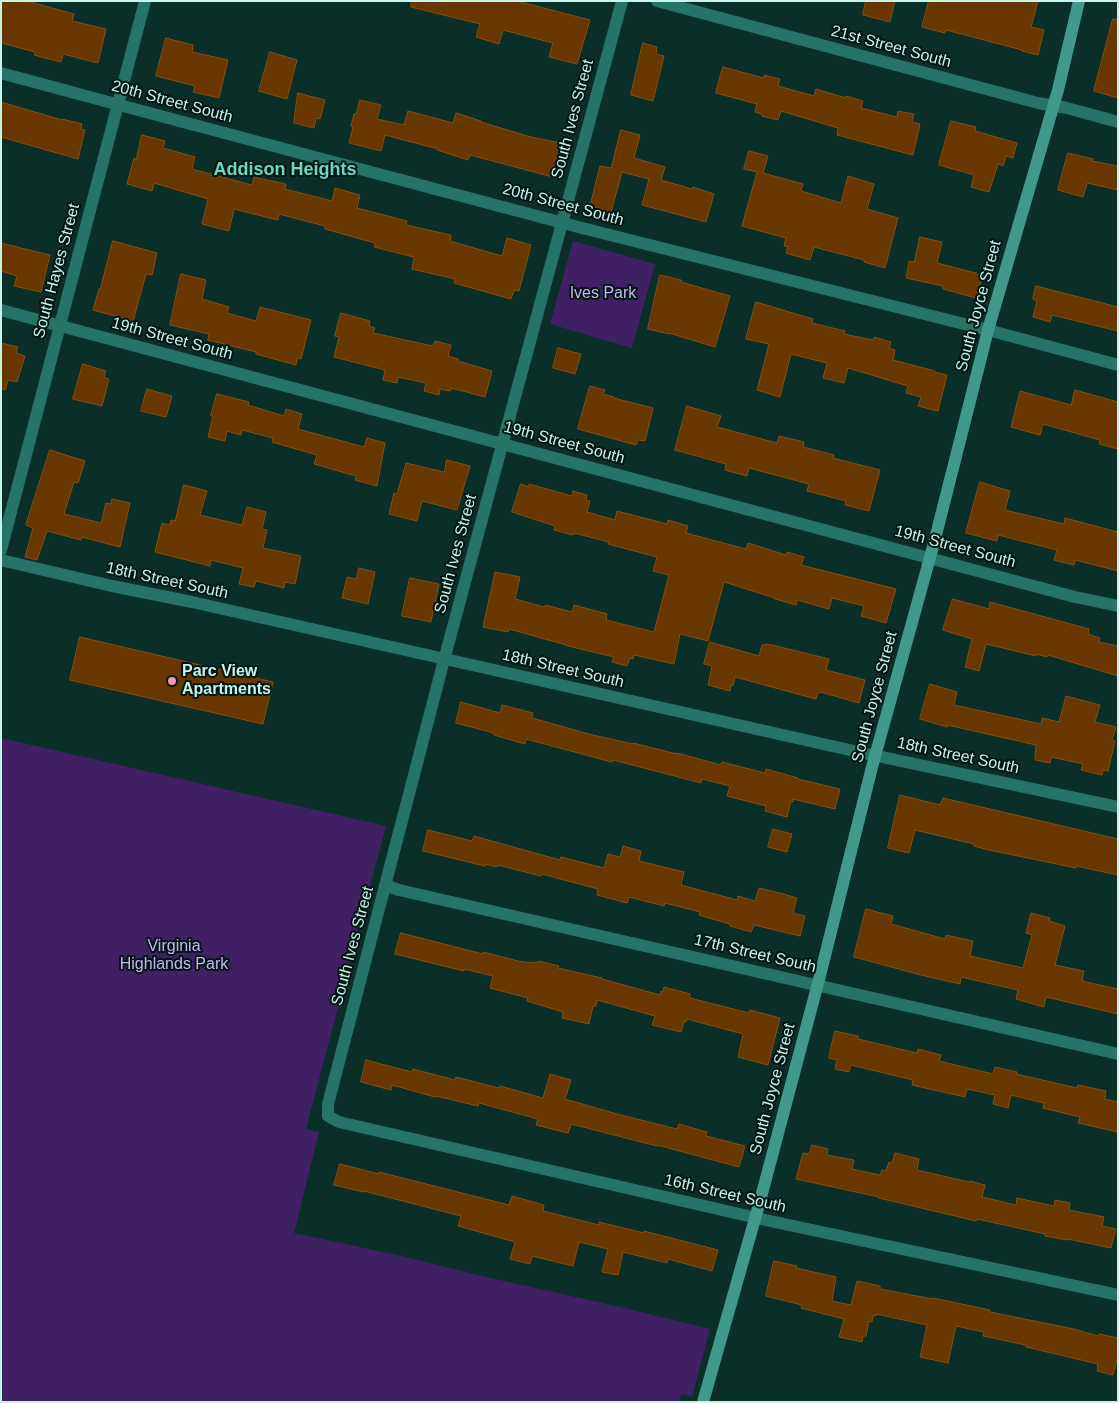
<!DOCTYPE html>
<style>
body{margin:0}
#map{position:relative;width:1119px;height:1403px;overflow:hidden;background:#0a2f29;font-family:Helvetica,sans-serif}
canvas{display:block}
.frame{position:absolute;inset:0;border:2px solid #c4f6ec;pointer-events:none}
</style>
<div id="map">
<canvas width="1119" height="1403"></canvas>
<div class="frame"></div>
</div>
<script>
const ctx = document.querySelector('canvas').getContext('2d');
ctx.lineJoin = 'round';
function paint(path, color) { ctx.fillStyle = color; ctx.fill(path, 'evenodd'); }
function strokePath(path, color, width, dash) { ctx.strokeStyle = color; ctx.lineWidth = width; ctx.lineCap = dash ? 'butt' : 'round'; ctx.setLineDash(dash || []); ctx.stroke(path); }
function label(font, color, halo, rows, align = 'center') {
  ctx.font = font + ' Helvetica,sans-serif'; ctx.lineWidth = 4; ctx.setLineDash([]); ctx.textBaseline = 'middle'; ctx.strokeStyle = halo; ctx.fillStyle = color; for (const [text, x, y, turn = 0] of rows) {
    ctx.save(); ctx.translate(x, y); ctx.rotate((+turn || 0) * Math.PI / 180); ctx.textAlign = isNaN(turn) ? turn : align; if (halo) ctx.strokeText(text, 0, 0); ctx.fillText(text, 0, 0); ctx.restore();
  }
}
paint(new Path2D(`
 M573,241L655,264L632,348L550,324Z
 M1,738L386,826L306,1129L319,1132L294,1233L397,1255L486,1277L620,1307L710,1329L692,1397L681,1394L679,1402H1Z`), '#3f2063');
const building = new Path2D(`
 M1,1H27L74,14L72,21L106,29L98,63L63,54L61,62L34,55L35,52L1,43Z
 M412,1H517L590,20L577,64L549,57L553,43L503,30L499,44L476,37L480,24L411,7Z
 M866,1H895L890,22L863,15Z
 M929,1H1038L1031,27L1044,30L1038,55L1022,51V50L1007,46L946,30L945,33L922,27Z
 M1113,19H1118V98L1094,91Z
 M166,38L193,45L192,52L228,60L219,98L193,92L195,86L156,76Z
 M643,43L657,47L656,54L664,56L653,101L631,95Z
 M270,52L297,60L287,99L259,91Z
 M723,67L764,78V75L780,79L778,86L814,96L816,89L846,98V96L863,101L861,108L897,117L898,111L914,114L912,122L920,124L913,155L837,135L838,128L781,111L778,120L762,116V114L755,112L757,104L716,93Z
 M298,93L325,100L320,119L316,118L314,128L294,123Z
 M360,100L381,105L377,119L404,125L408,111L453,123L456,113L481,121V122L531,137L561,143L553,177L470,155L468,160L437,150L438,149L385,135L381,151L349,143L353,127L351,126L354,114H356Z
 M1,102L62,120V119L82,124L81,129L85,130L78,159L1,137Z
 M951,121L976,127L975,131L1017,143L1013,158L1006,156L1003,166L998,164L989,192L971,187L974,175L939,165Z
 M621,130L640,135L634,158L665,167L661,180L692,189L693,187L714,194L706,222L642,205L649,179L622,172L611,212L590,206L600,166L611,168Z
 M142,135L165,141L163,148L195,157L192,169L252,185L254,177L286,184L285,189L332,201L335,188L360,195L357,208L407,221L406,225L451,235L450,241L502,256L507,238L531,245L519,291L514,290L511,299L454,283L455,279L412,269L414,257L374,247L375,243L325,229V226L279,214L278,220L234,209L229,231L202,224L208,199L154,183L152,191L127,184L134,158L136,159Z
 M749,151L768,156L763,173L803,184L801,191L841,203L848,176L874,184L867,209L898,218L885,268L864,262V260L814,247L810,260L786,253L788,247L784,246L786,238L742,226L757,172L744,169Z
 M1068,153L1093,159L1092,161L1118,166V190L1087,183L1083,197L1058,190Z
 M920,237L942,242L937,263L983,275L976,298L943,289V286L906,278L909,261L914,262Z
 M113,241L157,253L152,275L146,274L133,321L93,310L99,289H100Z
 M1,243L50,255L41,292L14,286L17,276L1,271Z
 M181,274L206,280L202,299L229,307L227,313L256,321L260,307L311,320L301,359L297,358L296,365L256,354V352L208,340L209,334L170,325Z
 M660,275L681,280V282L730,296L715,347L669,333V334L648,329Z
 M1036,286L1118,307V331L1052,315L1050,322L1033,317L1037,301L1033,299Z
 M756,302L813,319L812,323L845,331L844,334L873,340L874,337L891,342L889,348L895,350L893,360L935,371L934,372L947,375L938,411L918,406L921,397L906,393L908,386L848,368L844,383L823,378L827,363L791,354L780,397L757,390L769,344L746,339Z
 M341,313L370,321L369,326L375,328L373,333L433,346L435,341L451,345L448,356L458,359V361L492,371L485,397L451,388L450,391L440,389L439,395L424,391L426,383L398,377L397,383L383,380L385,370L334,357L339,337L335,336Z
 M1,343L18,347L16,353L25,356L17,382L8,380L5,390L1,389Z
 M558,348L581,354L575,374L553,368Z
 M83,364L106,371L104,377L109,379L102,406L73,399Z
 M590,386L605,390L603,394L614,397V398L653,408L645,441L638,440L636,445L578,429Z
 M147,389L172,396L166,417L141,411Z
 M1075,390L1118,402V449L1099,444L1100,440L1043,424L1040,435L1011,427L1020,391L1071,405Z
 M217,394L249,402L248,405L284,416L286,409L302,414L298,429L364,447L367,438L385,443L377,486L355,480L356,476L314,464L317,455L272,442L273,438L242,430L241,435L227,431L225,441L208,437L213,416H211Z
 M687,406L721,416L717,427L777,443L779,436L804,442L803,447L834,455L833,458L880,470L869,511L845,505L846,501L807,491L809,484L749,468L747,476L725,470L726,464L675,450Z
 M50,450L85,461L78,483L74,482L64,514L101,523L106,503L111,504L112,499L130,503L120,547L82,537L81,540L47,531L37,560L25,557L33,528L26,525Z
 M447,460L470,466L457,510L422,501L417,521L389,514L394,493L397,494L406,463L444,472Z
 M980,482L1010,491L1005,510L1064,524L1065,518L1118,532V571L1075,560L1074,565L1054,560L1057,550L998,535L997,541L966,533Z
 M521,484L529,487V484L572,496L573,491L587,495L586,500L590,501L587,512L615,520L617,511L667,524L668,520L688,526L686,533L746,549L748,543L786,555L787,552L804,557L801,565L896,589L886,623L861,616L864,606L832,598L829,609L797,600L796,605L775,599V598L724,582L708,641L680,634L674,664L634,655L633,659L630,658L627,666L612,662L614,657L568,646L563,644L509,629L508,632L483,627L495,572L520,577L515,599L544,607L546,605L572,612L574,605L607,614L606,620L654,632L669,575L653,571L657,557L608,544L609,542L574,533L573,535L554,530L555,526L512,512Z
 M184,485L207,491L200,515L242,525L247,507L266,512L262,529L267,530L263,548L301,556L295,584L285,582L284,588L256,581L254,587L239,584L243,568L211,560L210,566L155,552L162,523L170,525L171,520L175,521Z
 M359,568L375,572L368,604L342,598L347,577L356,579Z
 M410,578L439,584L431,622L402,616Z
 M953,599L989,609L990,602L1089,629L1088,634L1100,638L1099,642L1118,646V676L1048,655L1047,657L1036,654V656L986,644L979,671L965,667L972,639L943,630Z
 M80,637L273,682L263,724L70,680Z
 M710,642L759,656L762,645L768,644L829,659L826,670L865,680L859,703L820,692L818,693L816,699L735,677L733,686L731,685L730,691L708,685L712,666L704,664Z
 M930,684L957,692L954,705L1041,724L1042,718L1059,722L1066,696L1100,705L1095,722L1116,727L1112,740L1115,741L1108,771L1103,770L1102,775L1081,770L1083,764L1051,757L1050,763L1035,760L1036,745L947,725V727L920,719Z
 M461,702L500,713L502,705L533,713L532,718L589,734L633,744V743L677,754V753L721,765L722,762L765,773L766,769L798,778V779L840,789L835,809L793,799V802L791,801L787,817L765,811L766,806L727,796L730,786L702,779L701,783L613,760L612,762L526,739L525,744L494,735V733L456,723Z
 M900,795L940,805L943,798L1118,839V875L1076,866V868L989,850L974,846V844L915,830L909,853L888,848Z
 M773,829L792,834L787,852L768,847Z
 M428,830L472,841L474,836L560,860L561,857L604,868L608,854L620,857L623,846L641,851L639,861L684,872L681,885L737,900L738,896L755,901L759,888L780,893L797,898L793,913L805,916L800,936L754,925L751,932L730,926V924L699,915L700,912L665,903L664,906L629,897L627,903L597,895L598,889L542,874L541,876L498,865L497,867L485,864V866L423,851Z
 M866,909L893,916L891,924L945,939L946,935L973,941L970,956L1023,968L1032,935L1026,933L1031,913L1050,918L1049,921L1065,926L1055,965L1084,971L1082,981L1118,989V1014L1046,997L1044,1007L1016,999L1018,990L961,977L960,984L921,975L854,957Z
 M401,933L483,954V952L518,961L531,963V962L537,963L538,961L559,966L558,968L602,978V979L660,995L661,991L663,992L664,987L690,994V998L749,1013L750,1010L780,1018L768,1065L738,1057L743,1034L687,1019L686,1022H684L681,1032L652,1025L655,1016L597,1000L596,1006H593L589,1024L562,1018L563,1012L527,1001L528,998L490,988L493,976L464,969V971L395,954Z
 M835,1031L858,1036V1039L917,1053L918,1049L941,1055L939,1061L993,1074L995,1067L1017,1072L1016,1074L1077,1088L1078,1085L1106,1091L1105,1099L1118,1102V1132L1078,1123L1080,1117L1043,1108L1044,1103L1011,1095L1008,1108L993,1104L995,1095L967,1089L965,1097L912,1085L913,1080L851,1065L849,1072L835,1069L837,1060L829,1058Z
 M366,1060L412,1072L413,1069L455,1080L456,1077L499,1088L500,1086L543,1098L550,1074L571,1080L565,1099L617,1114L677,1129L679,1124L707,1132L706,1136L745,1146L739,1167L657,1145V1146L571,1124L568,1133L536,1125L538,1119L479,1103L478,1106L436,1096L435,1097L392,1085L391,1090L361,1082Z
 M812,1145L828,1149L827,1155L854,1160L852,1169L880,1175L882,1170L886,1171L889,1162L892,1163L895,1153L919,1159L917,1170L969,1182L970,1181L985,1185L982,1197L1016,1205L1017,1198L1054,1206L1055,1200L1070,1203L1069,1210L1104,1217L1102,1226L1116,1229L1111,1248L1068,1239L1067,1240L1045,1236V1234L977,1219L976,1221L879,1198V1197L796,1179L803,1153L809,1154Z
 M340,1164L379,1174V1172L509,1205L512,1196L544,1205L543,1211L599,1225V1222L644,1233V1231L718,1250L712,1271L668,1259L667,1263L623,1252L618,1275L602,1272L608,1249L579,1242L573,1266L532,1256L530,1264L510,1259L515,1242L458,1226L461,1216L364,1191L363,1192L334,1185Z
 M774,1261L797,1266L796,1268L836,1277L832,1301L851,1305L857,1281L880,1286V1289L933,1299V1298L990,1310V1312L1074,1329L1098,1336L1099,1334L1118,1338V1356L1113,1375L1097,1371L1098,1364L1026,1347V1345L983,1336L984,1332L956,1326L948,1363L920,1357L927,1325L876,1314V1316L873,1315L872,1322L869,1321L866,1336H863L862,1342L839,1337L844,1319L801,1308L802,1305L766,1296Z`);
paint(building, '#683700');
strokePath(building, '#884e0e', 1);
strokePath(new Path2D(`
 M622,1L444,660L328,1104V1116L339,1122L770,1221L1118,1295
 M657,1L1038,103L1067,108L1118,122
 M1,73L138,110L582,228L988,330L1118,365
 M1,310L1075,597L1118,606
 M1,550L145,1
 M1,560L112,586L192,602L863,753L1118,807
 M385,885L399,890L1118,1054`), '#267468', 12);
strokePath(new Path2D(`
 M703,1402L760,1201L821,972L872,767L934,543L988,330L1058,90L1079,1`), '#40998b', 12);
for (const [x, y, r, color] of [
 [172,681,5,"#f19ab2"]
]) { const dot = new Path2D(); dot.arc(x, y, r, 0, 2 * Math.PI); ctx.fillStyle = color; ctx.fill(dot); strokePath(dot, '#001512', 2); }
label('16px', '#c4f6ec', '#001512', [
 ["21st Street South",891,47,15],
 ["20th Street South",172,102,15],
 ["South Ives Street",573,119,-75],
 ["20th Street South",563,205,15],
 ["South Hayes Street",57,271,-75],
 ["South Joyce Street",979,306,-75],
 ["19th Street South",172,339,15],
 ["19th Street South",564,443,15],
 ["19th Street South",955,547,15],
 ["South Ives Street",456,554,-75],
 ["18th Street South",167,581,12],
 ["18th Street South",563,669,13],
 ["South Joyce Street",875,697,-75],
 ["18th Street South",958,756,12],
 ["South Ives Street",353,946,-75],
 ["17th Street South",755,954,13],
 ["South Joyce Street",773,1089,-75],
 ["16th Street South",725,1194,13]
]);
label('16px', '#cdb0fc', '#001512', [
 ["Ives Park",603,294],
 ["Virginia",174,947],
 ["Highlands Park",174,965]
]);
label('bold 16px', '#c4f6ec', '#001512', [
 ["Parc View",182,672],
 ["Apartments",182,690]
], 'left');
label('bold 18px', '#6ad8c6', '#001512', [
 ["Addison Heights",285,170]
]);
</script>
